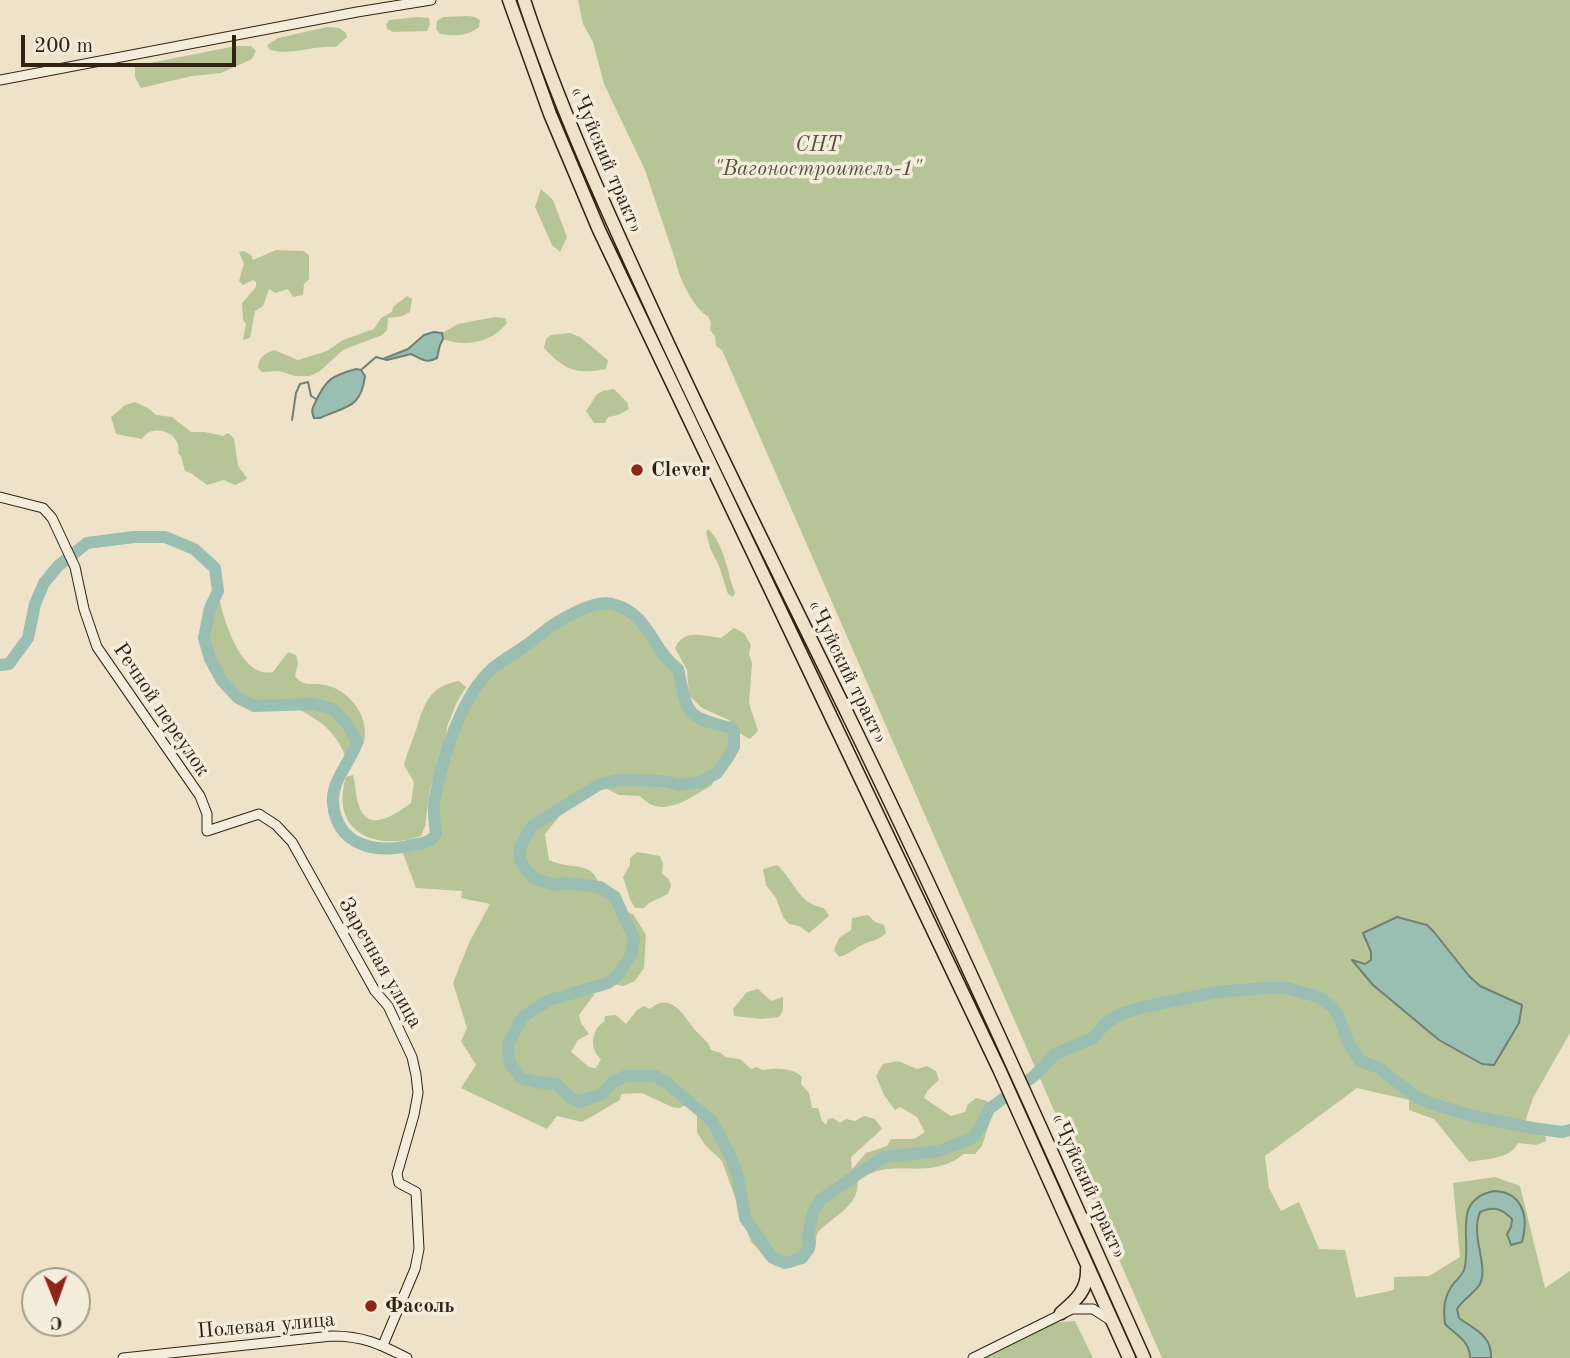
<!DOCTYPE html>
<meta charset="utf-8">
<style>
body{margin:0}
#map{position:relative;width:1570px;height:1358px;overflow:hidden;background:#eee3c9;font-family:"Old Standard TT",serif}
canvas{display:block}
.north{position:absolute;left:21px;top:1267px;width:70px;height:70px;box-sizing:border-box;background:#f4eddc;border:2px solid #a69c8c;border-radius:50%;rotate:179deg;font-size:19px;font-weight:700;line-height:28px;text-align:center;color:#312214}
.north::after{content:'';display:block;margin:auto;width:24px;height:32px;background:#8f2418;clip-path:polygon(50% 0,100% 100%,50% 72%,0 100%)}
.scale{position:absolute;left:21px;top:35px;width:215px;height:32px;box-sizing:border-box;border:4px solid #312214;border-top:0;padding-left:9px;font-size:21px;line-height:24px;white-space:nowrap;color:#312214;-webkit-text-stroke:5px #f4eddc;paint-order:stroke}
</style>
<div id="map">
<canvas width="1570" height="1358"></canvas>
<div class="north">С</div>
<div class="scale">200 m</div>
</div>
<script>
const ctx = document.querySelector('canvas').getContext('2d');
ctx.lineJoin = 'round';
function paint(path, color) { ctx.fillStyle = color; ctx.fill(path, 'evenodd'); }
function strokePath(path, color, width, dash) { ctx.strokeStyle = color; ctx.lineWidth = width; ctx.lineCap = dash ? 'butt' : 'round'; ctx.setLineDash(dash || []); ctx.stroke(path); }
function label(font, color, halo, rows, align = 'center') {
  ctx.font = font + ' "Old Standard TT",serif'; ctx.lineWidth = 7; ctx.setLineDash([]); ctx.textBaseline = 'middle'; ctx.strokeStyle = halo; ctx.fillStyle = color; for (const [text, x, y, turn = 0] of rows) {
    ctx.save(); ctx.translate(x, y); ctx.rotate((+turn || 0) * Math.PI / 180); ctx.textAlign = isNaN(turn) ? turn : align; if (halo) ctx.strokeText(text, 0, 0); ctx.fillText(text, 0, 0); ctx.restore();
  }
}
paint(new Path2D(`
 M578,0H1570V1033L1533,1098L1524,1125L1546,1137V1141L1536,1145L1518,1143C1512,1159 1484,1159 1469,1162L1434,1119L1409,1110V1100L1357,1088L1265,1156L1269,1188L1281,1211L1299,1202L1319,1249L1345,1250L1356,1298L1394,1290V1277L1429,1276L1460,1257L1453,1183L1495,1177L1520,1186L1545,1288L1570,1271V1358H1162L749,412L722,350L716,346L715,336L710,330L711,323L708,316C695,311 678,276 676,262L645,170L604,84L593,42L583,24Z
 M468,16L475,17L480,20L479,27C467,37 454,36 440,34L436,29L437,21L443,17Z
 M418,17L429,18L430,25L427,31L393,32L387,29L386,25L389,20Z
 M327,27L339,28L346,33L347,37L336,47C313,45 292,56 270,50L267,45L278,38Z
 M236,46H251L256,51L252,59L221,73L192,76L141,88L135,77V66Z
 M541,189L553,200L567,237L560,252L552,245L535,207Z
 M276,250L303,251L309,255V279L304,284L303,295L293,297L288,289L275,293L269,289L263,306L255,311L250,338L243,340L246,324L243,320L242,303L256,287V282L253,280L243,285L239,281L244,264L239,252L244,251L251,255L253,260Z
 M407,296L412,299L410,312L402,316L388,318L387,330L382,335L343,350L320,371L310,376H295L279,371L262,372L258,368C259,357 264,354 274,350L298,360L327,351L343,340L374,329L381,318L392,312L393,307Z
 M495,317L505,318L507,323C492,342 466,348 443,339L442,333L458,324Z
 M570,333L580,337L608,360L606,369C575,375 565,370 544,348L546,339L551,335Z
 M614,389L627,402L629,409L618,415L608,417L605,423H594L586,411C597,397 593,391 614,389Z
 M135,402L148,408L156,415L172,417L191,432H205L223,436L228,433L234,438L238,466L247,478L244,481L235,485L224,480L207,485L191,473L185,471L181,456L178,453C183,434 153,421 142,439L116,434L111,417L125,405Z
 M708,529C725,545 727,572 735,593L733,597L728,594L719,566L710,548L706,532Z
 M218,591C222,616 240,679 273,672L288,652L296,655L298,663L295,676C304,688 312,682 325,685C350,690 370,717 364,742C362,750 353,758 348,764C340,738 327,725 304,712C300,710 295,706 290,705C278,703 264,709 252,705C230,698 204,661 204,637C203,622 212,605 218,591Z
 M610,603L640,619L666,660L678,669C688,713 683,717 731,728L734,731C734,755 720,764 712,785C688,799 662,820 640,796L619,795L600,785L567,807L545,834L549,860C572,871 593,859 600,887L615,897L623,912L633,914L646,935L644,968L635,981L623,986L608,983L591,988L594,995L579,1015L581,1023L589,1034L578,1040L571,1052L589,1067L596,1068L601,1059C589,1049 591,1029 604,1022L605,1016L616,1015L626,1024L637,1010L644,1006L650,1009C673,989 686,1021 697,1032C703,1039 708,1040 711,1050L721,1053L725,1057L740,1059L751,1069L757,1067L762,1070C775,1068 792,1067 802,1077L801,1084L809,1093L812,1108H818L822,1121L826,1125L828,1119L833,1118L840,1123L846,1119L855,1121L864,1116L875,1119L882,1129L851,1157L852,1169L866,1153L887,1146L891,1139H914L925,1132L917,1117L900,1107L895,1110L884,1095L876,1076L883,1064L898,1061L917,1069L927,1066L936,1071L939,1080L928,1090L924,1098L951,1116L965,1112L968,1104L976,1098L987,1101L993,1111L982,1146L975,1154H964C938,1174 917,1167 889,1169C876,1169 868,1176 857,1179C862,1203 836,1215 821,1229C813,1236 818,1241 815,1249C811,1260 795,1269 784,1268C765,1266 763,1252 751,1242L722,1161L705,1145L697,1132V1107L700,1103L695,1099L680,1108L672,1107L642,1093L621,1094L620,1100L582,1122L557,1116L547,1129L461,1088L476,1065L461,1041L467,1028L453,983L469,943L490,904L461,898L462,891L416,888L401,848L426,842L436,834L434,799L457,722L482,680L493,668L525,647L556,622L598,604Z
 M734,628L744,633L751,645L749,654L752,663L749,703L758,731L750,739L741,734L729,720L702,708L689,695L687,670L675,648C684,628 702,636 721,638Z
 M459,681L466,687L456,704L447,727L445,747L430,788L425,826L421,836C376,852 329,832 346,777L353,775C356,785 355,794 358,803C367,835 394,815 411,803L414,782L404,765C407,752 413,740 417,727C425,702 430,686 459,681Z
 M637,852L660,856L663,864L662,874L669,879L671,886L668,894L649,903L644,908H635L630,899L623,877L630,865V858Z
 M777,865C796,882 796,902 824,908L829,916L809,933L799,926L789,924L783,917L776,898L766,885L763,869Z
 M868,915L875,922L884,925L886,933C876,942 871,940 860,946C852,950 848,955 839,957L834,950L839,938L851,930L852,918Z
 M758,989L771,1001L783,997V1010L779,1017L762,1019L734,1016L733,1009L747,992Z
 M1075,1321L1093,1358H980L1047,1323Z`), '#b7c498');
const water = new Path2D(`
 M434,332L442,333L443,339L440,345L437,358C426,364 422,359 411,354L387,360L383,359L408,349L424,335Z
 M356,369L361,370L365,376C361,409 346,406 320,418H314C311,411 312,409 315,403C326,379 331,376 356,369Z
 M1397,917L1427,925L1434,932L1469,976L1480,986L1522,1005L1519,1023L1494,1065L1482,1064L1439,1040L1373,985L1352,960L1365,964L1371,960V952L1363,933Z
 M1494,1191C1523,1192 1529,1217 1522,1242L1511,1245L1507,1234L1511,1227L1512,1219C1501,1208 1494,1206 1480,1212C1470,1236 1489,1266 1480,1284C1474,1294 1463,1299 1457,1309L1459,1318C1475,1330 1492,1335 1491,1358H1470C1470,1341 1456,1335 1445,1324C1443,1308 1444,1296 1454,1283C1458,1279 1462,1275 1464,1270C1473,1240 1450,1200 1494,1191Z`);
paint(water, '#9abeb2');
strokePath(water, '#708073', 2);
strokePath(new Path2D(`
 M361,370L376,357L383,359
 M292,420L296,393L300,384L308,382L311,396L316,399`), '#708073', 2);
strokePath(new Path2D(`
 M0,665L9,664L28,638L35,604L44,583L58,566L87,543L134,537H165L194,549L215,568L218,591L210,608L204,638L210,659L222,681L238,698L254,706L313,704L333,709L348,725L357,742C351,762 331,781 333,803C337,847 377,854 412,845C422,843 430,843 436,834C435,822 432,810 435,797C443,757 461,696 493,668C508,656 526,647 541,634C555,622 593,599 612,604C650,613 650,648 678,669C688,713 683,717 731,728L734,731V747L727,759L717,773L701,782L679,785L663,781L621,780L600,784L532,826L523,841L520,850V859L526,870L535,879L555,885L565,883L600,887L615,897L634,939L631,955L617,976L608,983L550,1000L536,1008L523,1017L508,1043L510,1064L521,1078L536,1082L557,1084L571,1098L579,1102L602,1094L613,1082L626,1076H655L666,1082L712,1121L731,1157L738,1177L745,1218L772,1257L785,1263L802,1258L809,1248L808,1235L813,1212L820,1200L862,1171L884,1157L939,1151L972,1138L982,1125L989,1109L1034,1076L1055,1054L1093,1038L1106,1023L1121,1014L1143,1007L1217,992L1266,988H1286L1319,997L1332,1007L1338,1015L1348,1042L1360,1061L1379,1068L1415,1096L1429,1103L1469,1115L1532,1128L1562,1132L1570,1130`), '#9abeb2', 12);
const secondary = new Path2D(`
 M0,80L357,12L431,0
 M0,497L43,508L52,518L75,567L84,609L97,647L200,796L207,814V831L259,814L276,825L292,842L375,991L388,1006L412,1057L416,1075L418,1093L414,1115L397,1174L399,1183L416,1192L419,1249L415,1269L383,1345
 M123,1358L332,1336C363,1336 380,1344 407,1358
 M973,1358L1072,1309H1093L1110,1320`);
const highway = new Path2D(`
 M509,0L550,114L599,230L999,1069L1129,1358
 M524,0C558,103 602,200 647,298C711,439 781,578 849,717C952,928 1048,1143 1144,1358
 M1061,1313C1076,1300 1088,1290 1087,1269`);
strokePath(secondary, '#312214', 11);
strokePath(highway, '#312214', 15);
strokePath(secondary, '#f4eddc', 9);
strokePath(highway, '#eee3c9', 12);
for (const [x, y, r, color] of [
 [637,470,7,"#8f2418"],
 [371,1306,7,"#8f2418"]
]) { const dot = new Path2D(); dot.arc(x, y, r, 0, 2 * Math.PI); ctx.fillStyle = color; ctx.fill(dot); strokePath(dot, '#f4eddc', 2.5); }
label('italic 21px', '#59533c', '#f4eddc', [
 ["СНТ",818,145],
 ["\"Вагоностроитель-1\"",818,169]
]);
label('21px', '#312214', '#f4eddc', [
 ["«Чуйский тракт»",606,160,67],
 ["«Чуйский тракт»",847,672,64],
 ["Речной переулок",161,710,56],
 ["Заречная улица",380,963,60],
 ["«Чуйский тракт»",1088,1186,66],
 ["Полевая улица",266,1326,-5]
]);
label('bold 21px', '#312214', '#f4eddc', [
 ["Clever",651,470],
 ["Фасоль",385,1306]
], 'left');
</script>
